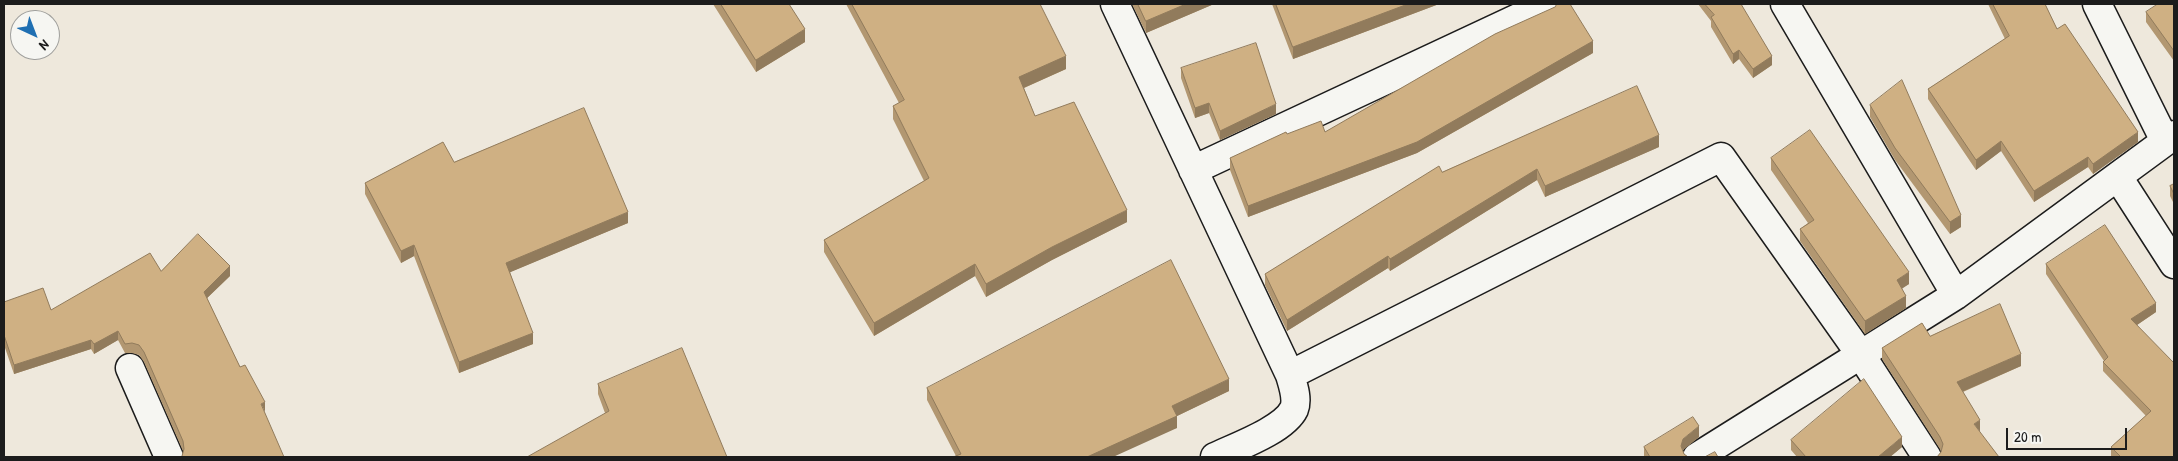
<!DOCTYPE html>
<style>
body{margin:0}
#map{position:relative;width:2178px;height:461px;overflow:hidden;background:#eee8dc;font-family:"Patrick Hand",sans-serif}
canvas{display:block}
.frame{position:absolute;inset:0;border:5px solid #1c1c1c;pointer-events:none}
.north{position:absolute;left:10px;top:10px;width:50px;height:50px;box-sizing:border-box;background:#f6f6f2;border:1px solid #9f9f9c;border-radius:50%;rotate:137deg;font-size:14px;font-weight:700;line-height:20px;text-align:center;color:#1c1c1c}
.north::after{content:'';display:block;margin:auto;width:18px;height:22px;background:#1f6fb2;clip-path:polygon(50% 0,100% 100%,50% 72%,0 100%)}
.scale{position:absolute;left:2006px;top:428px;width:121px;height:22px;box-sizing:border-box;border:2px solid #1c1c1c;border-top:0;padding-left:6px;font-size:15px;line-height:18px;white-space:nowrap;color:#1c1c1c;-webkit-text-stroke:4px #f6f6f2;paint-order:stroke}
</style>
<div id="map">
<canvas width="2178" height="461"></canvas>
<div class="frame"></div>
<div class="north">N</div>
<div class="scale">20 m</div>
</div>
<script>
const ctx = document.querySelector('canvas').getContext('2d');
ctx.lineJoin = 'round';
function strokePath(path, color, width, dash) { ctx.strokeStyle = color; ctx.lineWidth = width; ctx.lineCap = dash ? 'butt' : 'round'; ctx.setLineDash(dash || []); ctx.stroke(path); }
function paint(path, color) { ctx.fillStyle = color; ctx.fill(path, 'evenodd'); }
const street = new Path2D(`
 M1115,4L1290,375C1293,385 1298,399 1294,409C1284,430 1236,447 1215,457
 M1785,4L1956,295L2174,135
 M2097,4L2165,141
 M1193,170L1548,4
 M2118,177L2174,264
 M130,368L169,457
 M1290,375L1721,157L1861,355L1927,457
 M1697,457L1956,295`);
strokePath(street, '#1c1c1c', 31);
strokePath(street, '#f6f6f2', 28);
paint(new Path2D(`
 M713,4H789L805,42L756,72Z
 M846,4H1040L1066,69L1024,88L1035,116L1127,222L1052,260L986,297L975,276L874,336L824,252V240L924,181L893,119V106L899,103Z
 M1132,4H1214L1146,33Z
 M1272,4H1439L1293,59Z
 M1698,4H1741L1772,65L1753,78L1739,59L1733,64L1711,27V21Z
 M1988,4H2045L2057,29L2138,142L2093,174L2088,167L2034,202L2001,151L1976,170L1928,99V89L2005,39Z
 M2174,4V61L2146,22V12Z
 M1593,53L1417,153L1248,217L1230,170V158L1325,132Z
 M1181,68L1276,114L1220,140L1209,113L1195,118L1181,78Z
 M1870,105L1961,227L1950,234L1895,160L1870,117Z
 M1659,147L1545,197L1537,180L1390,271L1388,268L1287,331L1265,285V274L1442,172Z
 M1771,158L1909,284L1902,288L1906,308L1865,334L1800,241V229L1808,223L1771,170Z
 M454,162L628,223L510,272L533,344L459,373L414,256L401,263L365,194V183Z
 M2174,184V204L2170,196V186Z
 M2046,264L2156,312L2137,325L2174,457H2112L2111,456V447L2146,416L2103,371V362L2104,361L2046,274Z
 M230,276L207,298L240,367L182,456L183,451L144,362L139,355L132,353H125L118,340L94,354L91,349L14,374L4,345V302L51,310Z
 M1930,336L2021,366L1963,392L1941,452L1940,449L1882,359V348Z
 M598,384L727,457L605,413L598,394Z
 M927,388L1229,391L1177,416V428L956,456L927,400Z
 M1699,437L1683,450L1684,454L1688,457H1644V447Z
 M1791,440L1902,447L1890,457H1797L1791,450Z`), '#b29771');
paint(new Path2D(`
 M1186,4H1214L1146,33V21Z
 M1408,4H1439L1293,59V47Z
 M805,29V42L756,72V60Z
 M1593,41V53L1417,153L1248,217V206Z
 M1739,50V59L1733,64V54Z
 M1066,56V69L1019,90V77Z
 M1772,56V65L1753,78V69Z
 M1209,103V113L1195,118V108Z
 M1276,104V114L1220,140V131Z
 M2138,132V142L2093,174V164Z
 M1659,135V147L1545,197V186Z
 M2001,141V151L1976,170V160Z
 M2088,157V167L2034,202V191Z
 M1537,169V180L1390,271V259Z
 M1127,210V222L1052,260L986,297V284L1052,247Z
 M628,212V223L506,274V263Z
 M1961,215V227L1950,234V222Z
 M414,245V256L401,263V251Z
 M1388,256V268L1287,331V320Z
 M975,264V276L874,336V323Z
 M230,266V276L204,301V292Z
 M1909,272V284L1897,292V280Z
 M1906,296V308L1865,334V321Z
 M2156,303V312L2131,329V319Z
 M118,331V340L94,354V344Z
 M533,333V344L459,373V362Z
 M91,340V349L14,374V365Z
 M2021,354V366L1957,394V382Z
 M1229,379V391L1177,416V428L1113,457H1087L1172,406Z
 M265,402V412L261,404Z
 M1980,420V432L1974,424Z
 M1699,426V437L1683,450L1681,446L1683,439Z
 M1902,437V447L1890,457H1878Z`), '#917b5c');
const building = new Path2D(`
 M721,4H789L805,29L756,60Z
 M852,4H1040L1066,56L1019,77L1035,116L1074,102L1127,210L1052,247L986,284L975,264L874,323L824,240L929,178L893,106L904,100Z
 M1138,4H1186L1146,21Z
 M1276,4H1408L1293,47Z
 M1557,4H1570L1593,41L1417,142L1248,206L1230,158L1286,132L1287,134L1321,121L1325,132L1495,34L1555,7Z
 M1705,4H1741L1772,56L1753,69L1739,50L1733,54L1711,17L1714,15Z
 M1993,4H2045L2057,29L2065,24L2138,132L2093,164L2088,157L2034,191L2001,141L1976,160L1928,89L2009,36Z
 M2158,4H2174V51L2146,12Z
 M1256,43L1276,104L1220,131L1209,103L1195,108L1181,68Z
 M1902,80L1961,215L1950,222L1895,148L1870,105Z
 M1637,86L1659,135L1545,186L1537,169L1390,259L1388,256L1287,320L1265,274L1439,166L1442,172Z
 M584,108L628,212L506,263L533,333L459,362L414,245L401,251L365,183L443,142L454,162Z
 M1810,130L1909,272L1897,280L1906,296L1865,321L1800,229L1814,220L1771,158Z
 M2174,184V194L2170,186Z
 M2105,225L2156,303L2131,319L2174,363V457H2121L2111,447L2151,411L2103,362L2108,357L2046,264Z
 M198,234L230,266L204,292L240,367L245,365L265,402L261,404L284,457H181L182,456L184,449L183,441L144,352L139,345L132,343L125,344L118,331L94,344L91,340L14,365L4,335V302L43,288L51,310L150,253L161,271Z
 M1171,260L1229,379L1172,406L1177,416L1087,457H953L961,454L927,388Z
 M2000,304L2021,354L1957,382L1980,420L1974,424L1999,457H1937L1941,452L1943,444L1940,437L1882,348L1922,323L1930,336Z
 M682,348L727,457H527L609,411L598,384Z
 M1864,379L1902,437L1878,457H1806L1791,440Z
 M1693,417L1699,426L1683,439L1681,446L1684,454L1688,457H1650L1644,447Z
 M1715,452L1718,457H1705Z`);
paint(building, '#cfb083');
strokePath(building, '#917b5c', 1);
</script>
